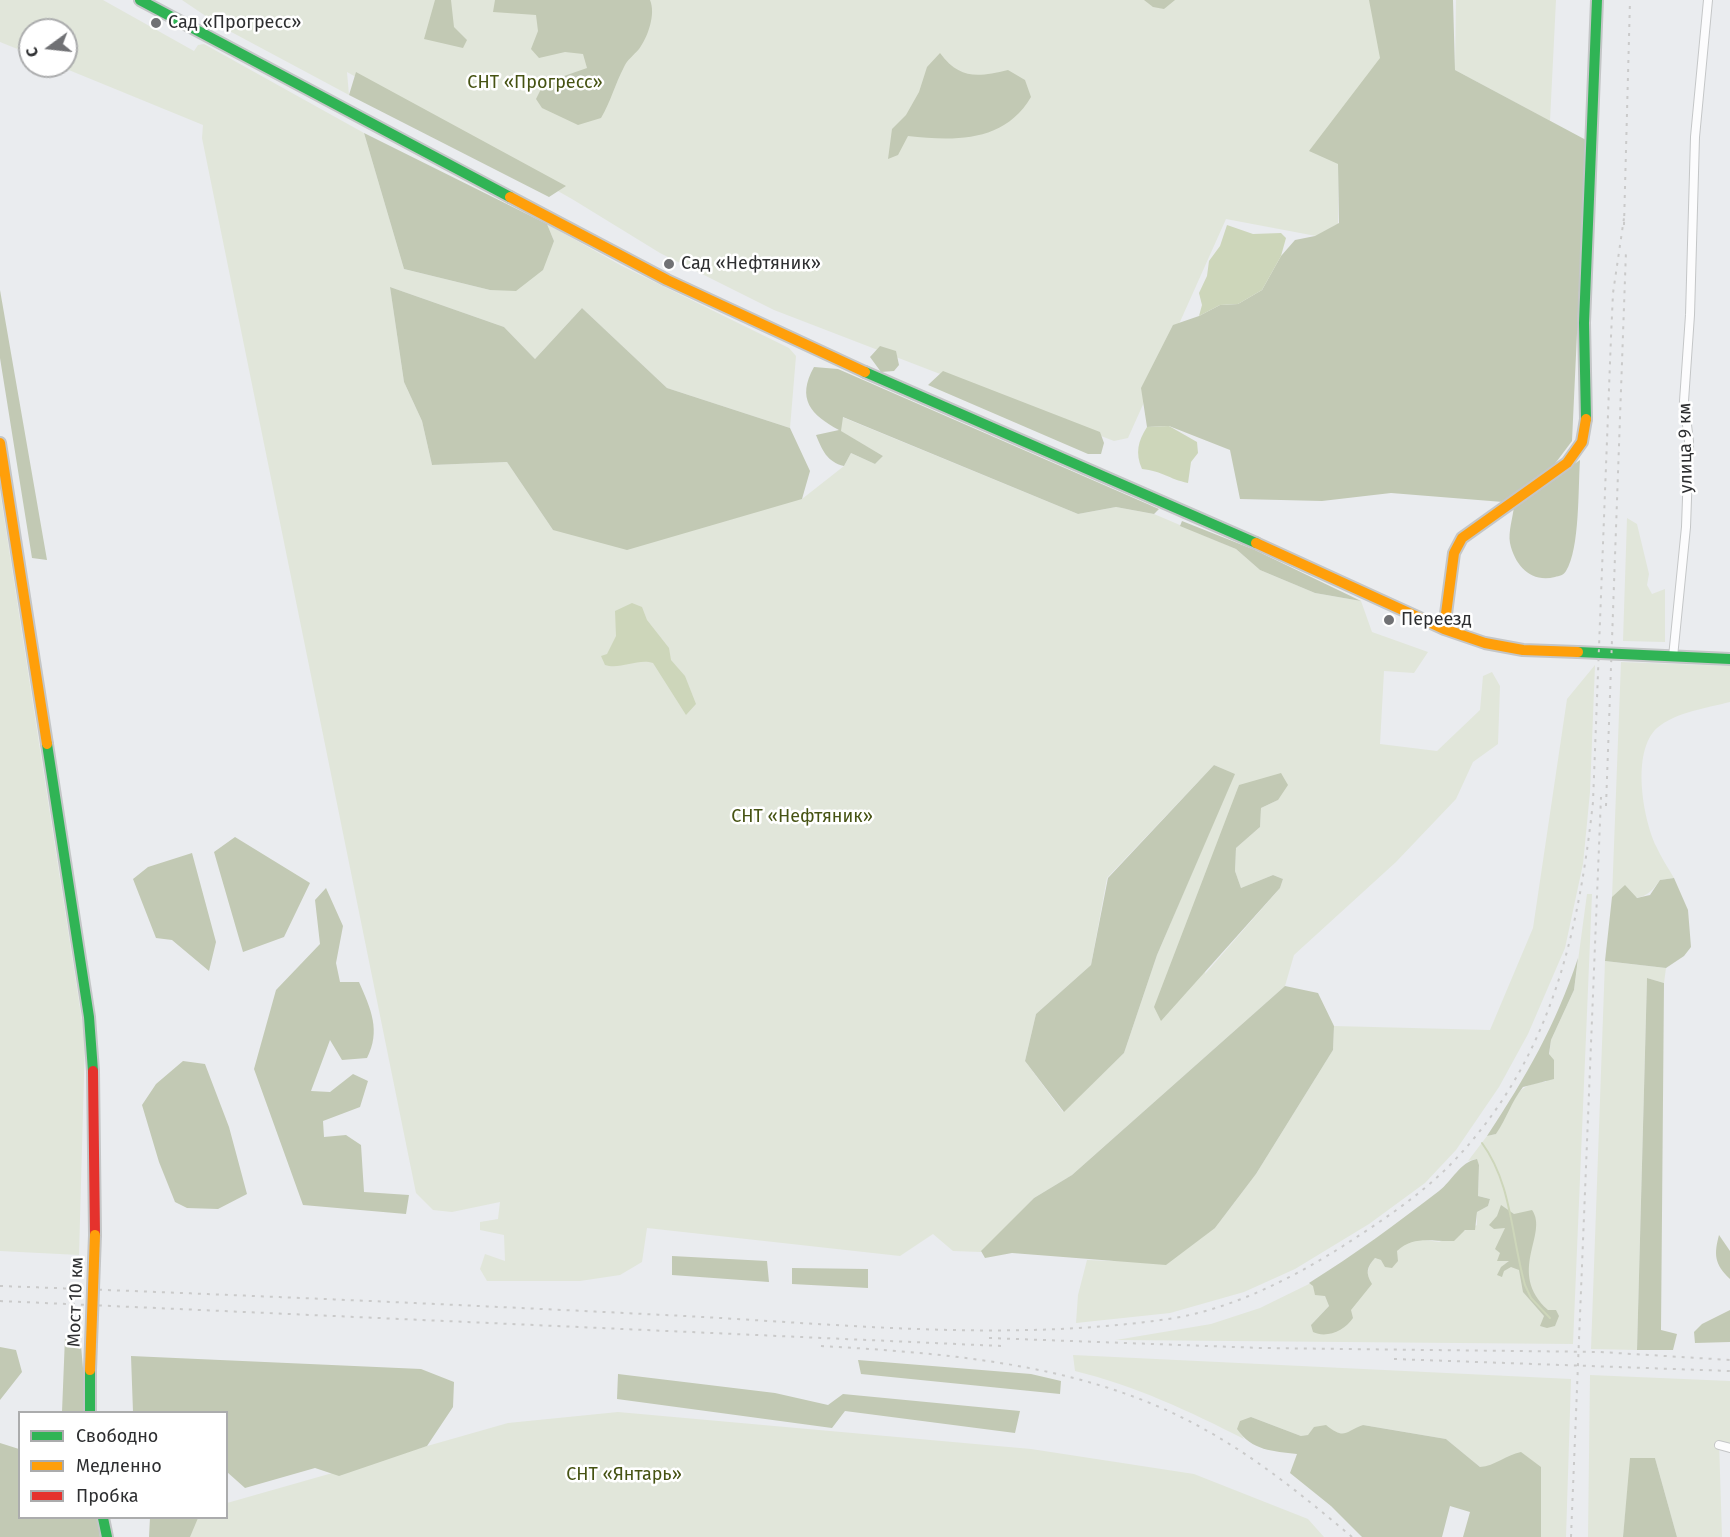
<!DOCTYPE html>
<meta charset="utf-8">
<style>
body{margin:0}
#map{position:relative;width:1730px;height:1537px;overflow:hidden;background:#eaecef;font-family:"Fira Sans",sans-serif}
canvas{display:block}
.legend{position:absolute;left:18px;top:1411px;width:210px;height:108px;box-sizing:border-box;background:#fff;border:2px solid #abacad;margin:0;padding:8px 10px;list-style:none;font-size:18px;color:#2e2f31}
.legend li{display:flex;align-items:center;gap:12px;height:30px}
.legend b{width:30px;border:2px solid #abacad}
.north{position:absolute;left:18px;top:18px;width:60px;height:60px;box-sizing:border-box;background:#fff;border:2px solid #abacad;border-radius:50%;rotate:255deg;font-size:16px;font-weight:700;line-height:24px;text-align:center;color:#2e2f31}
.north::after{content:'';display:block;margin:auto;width:21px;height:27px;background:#707174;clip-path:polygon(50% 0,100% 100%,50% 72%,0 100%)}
</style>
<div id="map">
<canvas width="1730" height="1537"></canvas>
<ul class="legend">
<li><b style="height:8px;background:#30b455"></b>Свободно</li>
<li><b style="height:8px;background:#ff9f0a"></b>Медленно</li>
<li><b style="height:8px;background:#e5322d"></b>Пробка</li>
</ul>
<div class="north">С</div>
</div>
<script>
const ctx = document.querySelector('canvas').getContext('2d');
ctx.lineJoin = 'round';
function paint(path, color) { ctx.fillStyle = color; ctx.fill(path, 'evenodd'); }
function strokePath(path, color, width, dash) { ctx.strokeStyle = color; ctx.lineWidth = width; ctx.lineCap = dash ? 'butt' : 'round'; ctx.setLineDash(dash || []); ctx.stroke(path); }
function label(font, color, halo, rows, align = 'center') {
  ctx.font = font + ' "Fira Sans",sans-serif'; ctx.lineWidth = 5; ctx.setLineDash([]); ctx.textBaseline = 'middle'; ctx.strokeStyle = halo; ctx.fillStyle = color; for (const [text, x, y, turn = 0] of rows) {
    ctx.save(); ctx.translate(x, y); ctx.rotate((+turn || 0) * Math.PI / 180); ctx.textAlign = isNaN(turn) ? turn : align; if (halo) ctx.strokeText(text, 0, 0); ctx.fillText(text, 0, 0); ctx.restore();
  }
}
paint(new Path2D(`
 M0,0H103L194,51L198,45L204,44L364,133L404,269L490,290L554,241L547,224L622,266L789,348L796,356L790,428L667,388L582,308L535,359L504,327L390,287L404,382L422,421L432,465L507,462L553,530L802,499L844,466L851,453L875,464L883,456L840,431L842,417L1078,514L1116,507L1154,514L1236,549L1260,570L1315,593L1361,601L1372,632L1428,652L1414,673L1384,671L1380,744L1437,751L1480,710L1483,676L1492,672L1500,686L1498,744L1473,762L1456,799L1396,862L1294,955L1285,986L1072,1175L1034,1198L981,1252L953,1251L933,1234L900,1256L647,1228L642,1262L620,1275L580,1281H487L480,1269L485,1254L505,1261L504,1235L480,1230V1222L498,1219L500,1202L452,1212L433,1210L416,1193L202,138L203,125L59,66H66V30H30V54L0,42ZM1214,765L1234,774L1157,955L1124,1053L1063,1112L1025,1061L1036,1014L1091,965L1107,878ZM1239,785L1278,800L1261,808L1260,827L1236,848L1235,871L1241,888L1273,875L1283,879L1280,888L1205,974Z
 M182,0H1371L1384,57L1338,164V224L1316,236L1226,219L1128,438L1114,441L774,310L660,253L572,199L347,72L349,95L222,27Z
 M1456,0H1556L1550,121L1455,70Z
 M0,491L85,1040L79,1255L0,1251Z
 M1627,518L1637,524L1649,574L1647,585L1652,594L1665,589V642L1623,641Z
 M1621,662L1730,666V702C1707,708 1676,712 1657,728C1631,752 1643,818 1656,846C1661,857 1668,868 1674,878L1660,880C1645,902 1637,898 1612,897Z
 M1595,665L1590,792L1583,864L1565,948L1528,1034L1499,1087L1456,1150L1425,1183L1369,1224L1295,1269L1244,1292L1170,1313L1076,1323L1078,1295L1087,1260L1111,1261L1215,1228L1256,1174L1333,1050L1334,1026L1490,1030L1533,928L1567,699Z
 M1587,894H1592L1573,1344L1116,1340L1211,1324L1260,1308L1311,1283L1325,1296L1329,1306L1311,1325C1341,1313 1356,1312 1366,1279C1369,1270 1368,1265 1375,1258L1381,1260L1405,1243L1418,1239L1439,1242L1477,1225V1212L1488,1206L1490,1199L1478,1196L1479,1165L1476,1159L1468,1161L1487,1136L1496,1134C1508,1109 1514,1082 1546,1082L1551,1040L1574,990Z
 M1605,961L1666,968L1664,983L1647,978L1637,1350L1591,1349Z
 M1073,1355L1571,1379L1566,1537H1541V1467H1480L1446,1439L1363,1425L1348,1434L1301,1436L1251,1417L1238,1429L1244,1439C1189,1411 1136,1386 1075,1371Z
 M1590,1375L1730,1381V1444L1719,1441L1722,1537H1677L1655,1458H1631L1623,1537H1588Z
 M618,1412L1031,1449L1194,1474L1308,1519L1324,1537H171L176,1518H226L227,1503L508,1423Z`), '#e1e6da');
paint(new Path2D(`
 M435,0H451L454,27L467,40L463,48L424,39Z
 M495,0H650C656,14 648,37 639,49C634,55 627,60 624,67C615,84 611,101 601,118L578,125L542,108L536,99L544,83L587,68L583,54L565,52L539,58L531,49L538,31L536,15L493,12Z
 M1144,0H1175L1164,9L1153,7Z
 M1369,0H1453L1455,70L1586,140L1572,441L1554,465L1503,502L1391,493L1322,501L1240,499L1230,450L1169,426L1147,427L1141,388L1173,325L1199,316L1220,305L1238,304L1262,290L1281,256L1295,240L1315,236L1339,223L1338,164L1309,151L1380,58Z
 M940,53C960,80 978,77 1008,70L1025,80L1031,97C1004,143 954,141 908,136L898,155L888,159L892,129L906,115L919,92L927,67Z
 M356,72L566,186L549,197L349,95Z
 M364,133L547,224L554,241L543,270L516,291L490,290L404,269Z
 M390,287L504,327L535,359L582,308L667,388L790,428L810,471L802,499L627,550L553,530L507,462L432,465L422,421L404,382Z
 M0,290L47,560L32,558L0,358Z
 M880,346L896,351L899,365L894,371L881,372L870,357Z
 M814,367L838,369L1159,509L1154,514L1116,507L1078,514L843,417L841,431L883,456L875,464L851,453L844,466C827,462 822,450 816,435L839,430C811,415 796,399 814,367Z
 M943,371L1100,432L1104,443L1101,454H1088L928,385Z
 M1580,460C1578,488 1580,549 1566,571C1564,575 1559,576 1555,577C1531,583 1515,566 1510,543C1508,532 1513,517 1514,506Z
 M1182,521L1255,550L1361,601L1315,593L1260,570L1236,549L1180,526Z
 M1214,765L1235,774L1157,955L1124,1053L1064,1112L1025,1061L1036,1014L1091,965L1108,878Z
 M1281,773L1288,785L1278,800L1261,808L1260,827L1236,848L1235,871L1241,888L1273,875L1283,879L1280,888L1161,1021L1154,1007L1239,785Z
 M235,837L310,883L284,937L243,952L214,852Z
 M192,853L216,942L209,971L172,940L156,938L133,879L148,867Z
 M1674,878L1688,910L1691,947L1684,956L1666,968L1605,961L1612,897L1625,885L1637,898L1650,895L1660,880Z
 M326,888L343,926L336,963L340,982H359C371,1009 381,1031 367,1058L342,1060L330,1040L311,1091L330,1092L353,1074L368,1081L360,1107L323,1121L324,1137L346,1135L361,1145L364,1192L409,1195L406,1214L303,1205L254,1069L276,990L320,944L315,900Z
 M1578,958L1574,990L1551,1040L1549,1054L1554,1060V1079L1523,1087C1511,1102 1507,1118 1496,1134L1487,1136C1527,1075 1555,1027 1578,958Z
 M1647,978L1664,983L1661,1330L1677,1334L1673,1350H1637Z
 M1285,986L1318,993L1334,1026L1333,1050L1256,1174L1215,1228L1166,1265L1012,1253L985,1258L981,1251L1034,1198L1072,1175Z
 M183,1061L205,1064L229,1127L247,1194L218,1209L187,1208L175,1202L159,1162L142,1105L156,1084Z
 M1477,1159L1479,1165L1478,1196L1490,1199L1488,1206L1477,1212L1475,1230H1465L1454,1241C1432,1242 1414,1235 1397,1251L1398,1261L1392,1268L1385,1267L1381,1260L1375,1258C1367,1267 1365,1273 1372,1284L1351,1310L1353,1318C1345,1330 1327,1339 1313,1332L1311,1325L1329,1306L1325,1296L1315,1295L1313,1286L1309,1283C1354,1255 1396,1224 1439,1191C1452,1181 1460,1162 1477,1159Z
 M1501,1205L1514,1214L1532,1210C1549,1234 1506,1272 1548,1310H1556L1559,1316L1555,1326L1547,1328L1540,1326L1544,1316L1523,1292L1519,1270L1511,1267L1504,1271L1502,1277L1497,1275L1501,1267L1509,1261H1497L1500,1253L1495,1249L1505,1228L1494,1229L1489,1225L1497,1216Z
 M1719,1235L1730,1251V1279C1714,1264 1714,1254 1719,1235Z
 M672,1256L767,1261L769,1282L672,1275Z
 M792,1268L868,1269V1288L792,1284Z
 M1730,1310V1342L1695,1343L1694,1332L1702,1324Z
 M80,1335L87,1412H62L65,1337Z
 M0,1347L16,1350L22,1372L0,1400Z
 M131,1356L421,1369L454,1382L453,1407L427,1446L339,1476L315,1468L245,1488L227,1472L226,1412H133Z
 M858,1360L1031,1374L1061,1381L1060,1394L861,1374Z
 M618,1374L775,1393L828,1405L843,1394L1020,1411L1015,1433L845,1411L832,1428L617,1399Z
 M1251,1417L1301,1436L1308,1435L1314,1427L1326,1425C1345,1440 1344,1432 1363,1425L1446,1439L1480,1467C1495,1466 1506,1455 1521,1452L1541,1467V1537H1463L1470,1512L1450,1506L1442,1537H1362L1331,1506L1290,1473L1297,1454C1273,1451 1252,1451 1237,1429L1240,1421Z
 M0,1443L19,1449L20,1518H98L100,1537H0Z
 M1630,1458H1655L1677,1537H1623Z
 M150,1518H198L190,1537H149Z`), '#c2c9b4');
paint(new Path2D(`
 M1227,225L1253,234L1281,233L1286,238L1281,256L1262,290L1238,304L1220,305L1199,316L1202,305L1199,293L1207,276L1209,261L1220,246Z
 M1169,426L1197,442L1198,453L1191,462L1188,483C1169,479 1162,471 1142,469C1135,453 1138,441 1147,427Z
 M632,603L642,607L647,620L669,648L671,660L685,676L696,704L686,715L653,663C638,658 620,670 605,665L601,656L607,654L616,636L615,611Z`), '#cdd6ba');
strokePath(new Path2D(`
 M1482,1143C1512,1184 1511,1236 1525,1285L1531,1298L1550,1318`), '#cdd6ba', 2);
const street = new Path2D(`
 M1673,657L1686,527L1689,441L1684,401L1690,315L1695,137L1708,0
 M1719,1445L1730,1448`);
const fast = new Path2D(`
 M140,0L510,197
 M865,372L1256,543
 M1586,419L1584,323L1597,0
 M1578,652L1730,659
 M47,744L89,1017L93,1071
 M90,1370V1412
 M103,1518L107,1537`);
const slow = new Path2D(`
 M510,197L667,280L865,372
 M0,443L47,744
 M1256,543L1444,629L1485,643L1523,650L1578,652
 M1444,629L1454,553L1462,538L1567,463L1582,442L1586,419`);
const jam = new Path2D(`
 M93,1071L95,1235`);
strokePath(street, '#c4c6c7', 10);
strokePath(fast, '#c4c6c7', 14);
strokePath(slow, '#c4c6c7', 14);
strokePath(jam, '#c4c6c7', 14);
strokePath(street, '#fcfcfd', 8);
strokePath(fast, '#30b455', 10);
strokePath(slow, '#ff9f0a', 10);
strokePath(jam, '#e5322d', 10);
strokePath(new Path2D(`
 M1624,225L1630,0
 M1606,806L1626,251
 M0,1286C222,1294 444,1304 665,1315C832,1323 1003,1343 1168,1319C1230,1310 1291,1279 1343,1246C1380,1222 1418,1197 1449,1166C1549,1064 1578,939 1593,802L1611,337L1613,293L1624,218
 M0,1301L1001,1346
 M989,1338L1262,1348L1600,1352L1730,1360
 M821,1346C944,1353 1074,1363 1185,1419C1247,1450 1300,1493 1352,1537
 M1394,1359L1730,1371
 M1571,1537L1601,797`), '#cacaca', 2, [3, 6]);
const slowBridge = new Path2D(`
 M90,1370L95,1235`);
strokePath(slowBridge, '#c4c6c7', 14, []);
strokePath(slowBridge, '#ff9f0a', 10);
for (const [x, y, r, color] of [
 [156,23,6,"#707174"],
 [669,264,6,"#707174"],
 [1389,620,6,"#707174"]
]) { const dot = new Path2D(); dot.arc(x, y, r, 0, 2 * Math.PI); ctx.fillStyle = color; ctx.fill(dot); strokePath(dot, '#fff', 2); }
label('18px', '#2e2f31', '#fff', [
 ["Сад «Прогресс»",168,23],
 ["Сад «Нефтяник»",681,264],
 ["Переезд",1401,620]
], 'left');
label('18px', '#465313', '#fff', [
 ["СНТ «Прогресс»",535,83],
 ["СНТ «Нефтяник»",802,817],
 ["СНТ «Янтарь»",624,1475]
]);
label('18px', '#2e2f31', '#fff', [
 ["улица 9 км",1686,448,-91],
 ["Мост 10 км",76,1302,-88]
]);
</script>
